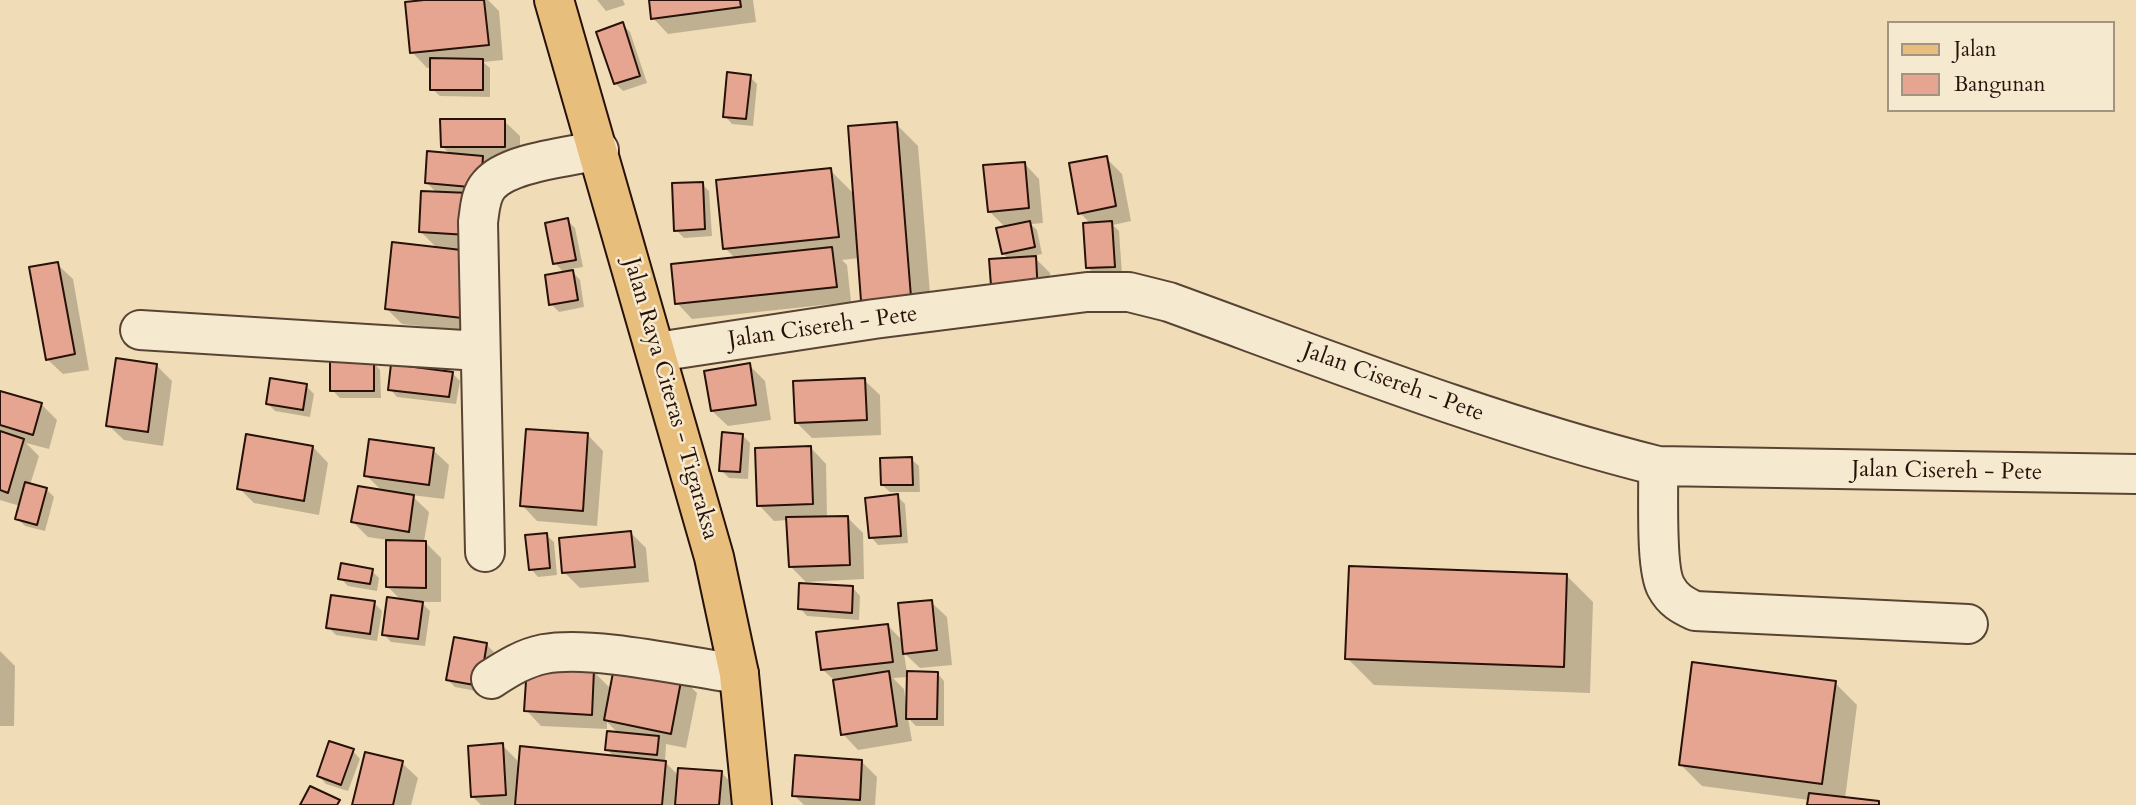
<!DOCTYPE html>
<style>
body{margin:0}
#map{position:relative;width:2136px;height:805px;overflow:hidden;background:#f0ddb7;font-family:Cardo,serif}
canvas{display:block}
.legend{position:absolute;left:1887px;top:21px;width:228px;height:91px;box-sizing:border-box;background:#f5e9d0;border:2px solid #a39380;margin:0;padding:9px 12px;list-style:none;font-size:21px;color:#271108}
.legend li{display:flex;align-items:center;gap:14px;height:35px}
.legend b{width:35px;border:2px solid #a39380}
</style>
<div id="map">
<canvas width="2136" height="805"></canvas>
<ul class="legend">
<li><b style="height:9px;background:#e8be7c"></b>Jalan</li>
<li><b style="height:19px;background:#e5a590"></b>Bangunan</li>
</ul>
</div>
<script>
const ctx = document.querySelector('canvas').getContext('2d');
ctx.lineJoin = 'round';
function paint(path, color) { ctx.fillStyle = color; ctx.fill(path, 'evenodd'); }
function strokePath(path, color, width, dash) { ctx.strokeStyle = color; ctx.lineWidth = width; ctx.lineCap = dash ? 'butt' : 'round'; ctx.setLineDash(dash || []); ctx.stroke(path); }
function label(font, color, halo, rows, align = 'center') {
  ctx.font = font + ' Cardo,serif'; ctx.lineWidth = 5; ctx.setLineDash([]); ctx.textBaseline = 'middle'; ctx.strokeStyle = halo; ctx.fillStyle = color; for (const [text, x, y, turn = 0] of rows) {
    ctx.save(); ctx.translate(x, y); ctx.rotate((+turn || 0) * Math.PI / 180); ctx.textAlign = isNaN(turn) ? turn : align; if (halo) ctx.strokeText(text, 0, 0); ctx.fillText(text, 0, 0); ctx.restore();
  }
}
paint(new Path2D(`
 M441,0H488L499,11L503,60L483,62L490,68V97L440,96L432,89V67L427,68L412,52Z
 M597,0H623L625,5L606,11Z
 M651,0H753L756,22L668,34L653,18Z
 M622,24L630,32L647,83L623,91L615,83Z
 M750,77L757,84L753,126L732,124L725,116Z
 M504,121L520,136V161L487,162L477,332L402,324L387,309L438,249L421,232L437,193L426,182L451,155L442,146Z
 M896,124L918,146L932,318L884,322L862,300L859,258L842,260L847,265L851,302L692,319L677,303L736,259L725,248L830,170L854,194Z
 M1106,158L1122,174L1131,221L1113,225L1119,231L1122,274L1096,275L1088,268L1091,224L1080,213Z
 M1024,163L1039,179L1043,223L1031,224L1037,230L1042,254L1033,256L1050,273L1053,310L1003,253L1006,228L990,212Z
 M702,184L709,191L712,236L684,238L676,230Z
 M567,220L575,228L583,267L570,269L580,280L584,307L559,312L551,304L565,274L555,263Z
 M57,264L73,279L89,370L63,374L47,359Z
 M373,362L380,370L381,398H340L332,390Z
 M156,365L172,381L163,446L124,440L108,425Z
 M749,365L765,381L771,420L728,426L712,411Z
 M452,373L460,381L456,404L397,397L390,389Z
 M864,380L880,395L881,435L812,438L797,423Z
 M306,386L314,394L310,417L275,411L267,403Z
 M0,393L41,404L57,420L49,449L26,443L39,456L30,485L46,489L54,497L45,531L25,526L17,518L20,506L0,500Z
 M588,435L603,451L597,526L537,521L522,505Z
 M742,435L750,443L748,479L729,478L721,470Z
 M313,447L328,463L319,515L254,503L239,488Z
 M811,448L826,464L827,518L847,517L863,533L864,579L806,582L790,566L788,520L774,521L759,505Z
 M433,450L449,465L444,499L411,495L429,512L424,541L441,558V602H421L430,611L425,646L391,642L384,634L402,601L387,586L388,540L368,537L353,522L383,492L366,475Z
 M911,459L919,466L920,492H890L882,485Z
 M897,496L905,504L908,543L878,545L871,537Z
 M631,533L646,548L649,582L580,588L564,572Z
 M546,535L554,542L557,575L538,577L531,569Z
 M372,571L379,578L377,591L348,586L340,578Z
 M1566,575L1593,602L1590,693L1374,685L1347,658Z
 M853,588L860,596L859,620L807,616L800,608Z
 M931,602L947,617L952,665L920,668L904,653L907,673H937L944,681V726H916L908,718L912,741L858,750L843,734L835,681L822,669L887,625L904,642ZM908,677V705H906L904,689L893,678Z
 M374,603L382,611L377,641L336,635L328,627Z
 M487,645L494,652L487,693L455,687L448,680Z
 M0,651L15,666L14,726H0Z
 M594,672L611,689L681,677L697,693L686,748L666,744L665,762L679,776L721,772L736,788L735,805H481L472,796L502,745L517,760L518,769L615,758L607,749L619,734L607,722V729L541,726L526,710Z
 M1835,683L1857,705L1845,799L1881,805H1809V800L1702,786L1680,764Z
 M353,751L360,759L348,791L326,784L319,776Z
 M861,761L877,777L875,805H804L794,795Z
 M402,763L418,778L411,805H355Z`), '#0003');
const building = new Path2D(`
 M424,0H484L489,45L410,53L405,2Z
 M649,0H740L741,7L651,19Z
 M623,22L640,76L614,84L596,32Z
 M430,58L483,59V90H430Z
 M727,72L751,75L746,119L723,117Z
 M440,119H505V147H441Z
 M897,122L911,297L861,301L848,126Z
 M427,151L483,156L481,188L425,183Z
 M1107,156L1116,206L1078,214L1069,163Z
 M1025,162L1029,208L988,212L983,165Z
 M831,168L839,237L723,249L716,180Z
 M703,182L705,229L674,231L672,183Z
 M421,191L470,193L468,235L419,232Z
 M568,218L576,260L553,264L545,223Z
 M1030,221L1035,247L1002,254L996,228Z
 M1112,221L1115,267L1086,268L1083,223Z
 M392,242L470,251L462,318L385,309Z
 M832,247L837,287L675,304L671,264Z
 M1036,256L1038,295L992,299L989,259Z
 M58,262L75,354L46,360L29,267Z
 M573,270L578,300L549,305L545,275Z
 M116,358L157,364L148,432L106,426Z
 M374,360V391H330V361Z
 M750,363L756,405L711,411L704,371Z
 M391,364L453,372L449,397L388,390Z
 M270,378L307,384L303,410L266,404Z
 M865,378L867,420L795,423L793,381Z
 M0,391L42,403L33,435L0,425Z
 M526,429L588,433L583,511L520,506Z
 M0,431L24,439L8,493L0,490Z
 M722,432L743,434L740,472L719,471Z
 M246,434L313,446L304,501L237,489Z
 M369,439L434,448L429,485L364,476Z
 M811,446L813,504L757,506L755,448Z
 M912,457L913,485H881L880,458Z
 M25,482L47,488L37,525L15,519Z
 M358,486L414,495L409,532L351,522Z
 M898,494L901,536L869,538L865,498Z
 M848,516L850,565L789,567L786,517Z
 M631,531L635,567L562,573L559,538Z
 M547,533L550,568L529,570L525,535Z
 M386,540L426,541V588L386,587Z
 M341,563L373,569L370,584L338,579Z
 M1349,566L1567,574L1564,667L1345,659Z
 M799,583L853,586L852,613L798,609Z
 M331,595L375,601L370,634L326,628Z
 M387,597L423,602L418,639L382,635Z
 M932,600L937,650L903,654L898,603Z
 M888,624L893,662L821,670L816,632Z
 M454,637L487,643L480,686L446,680Z
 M615,662L682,676L671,734L604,720Z
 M1692,662L1836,681L1822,784L1679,765Z
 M527,666L594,670L592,715L524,711Z
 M889,671L897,726L841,735L833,680Z
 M907,671L938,672L937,719H906Z
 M607,731L659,736L657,755L605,750Z
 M329,741L354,749L341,785L317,776Z
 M503,743L506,795L471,797L468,746Z
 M520,746L666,761L662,805H515Z
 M365,752L403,761L393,805H352Z
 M795,755L862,760L860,800L792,796Z
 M678,768L722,771L719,805H675Z
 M310,786L340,800L337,805H300Z
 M1809,793L1879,801V805H1807Z`);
paint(building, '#e5a590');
strokePath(building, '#271108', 2);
const minor = new Path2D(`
 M140,330L480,351
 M657,352L874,319L1087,292H1129L1169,302C1331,361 1491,424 1658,466L2136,474
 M1658,466C1659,493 1655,567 1666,587C1673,600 1682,605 1695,611L1968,624
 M485,552L478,222C480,209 480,195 489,185C508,162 570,157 599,150
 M491,679C508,668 524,658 544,654C593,645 687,667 739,674`);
const major = new Path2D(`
 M554,0L714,557L739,674L752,805`);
strokePath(minor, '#594434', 42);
strokePath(major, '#271108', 42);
strokePath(minor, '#f5e9d0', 38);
strokePath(major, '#e8be7c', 38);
label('23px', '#271108', '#f5e9d0', [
 ["Jalan Cisereh - Pete",823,328,-8],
 ["Jalan Cisereh - Pete",1393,383,20],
 ["Jalan Raya Citeras - Tigaraksa",670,399,74],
 ["Jalan Cisereh - Pete",1947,472,1]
]);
</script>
